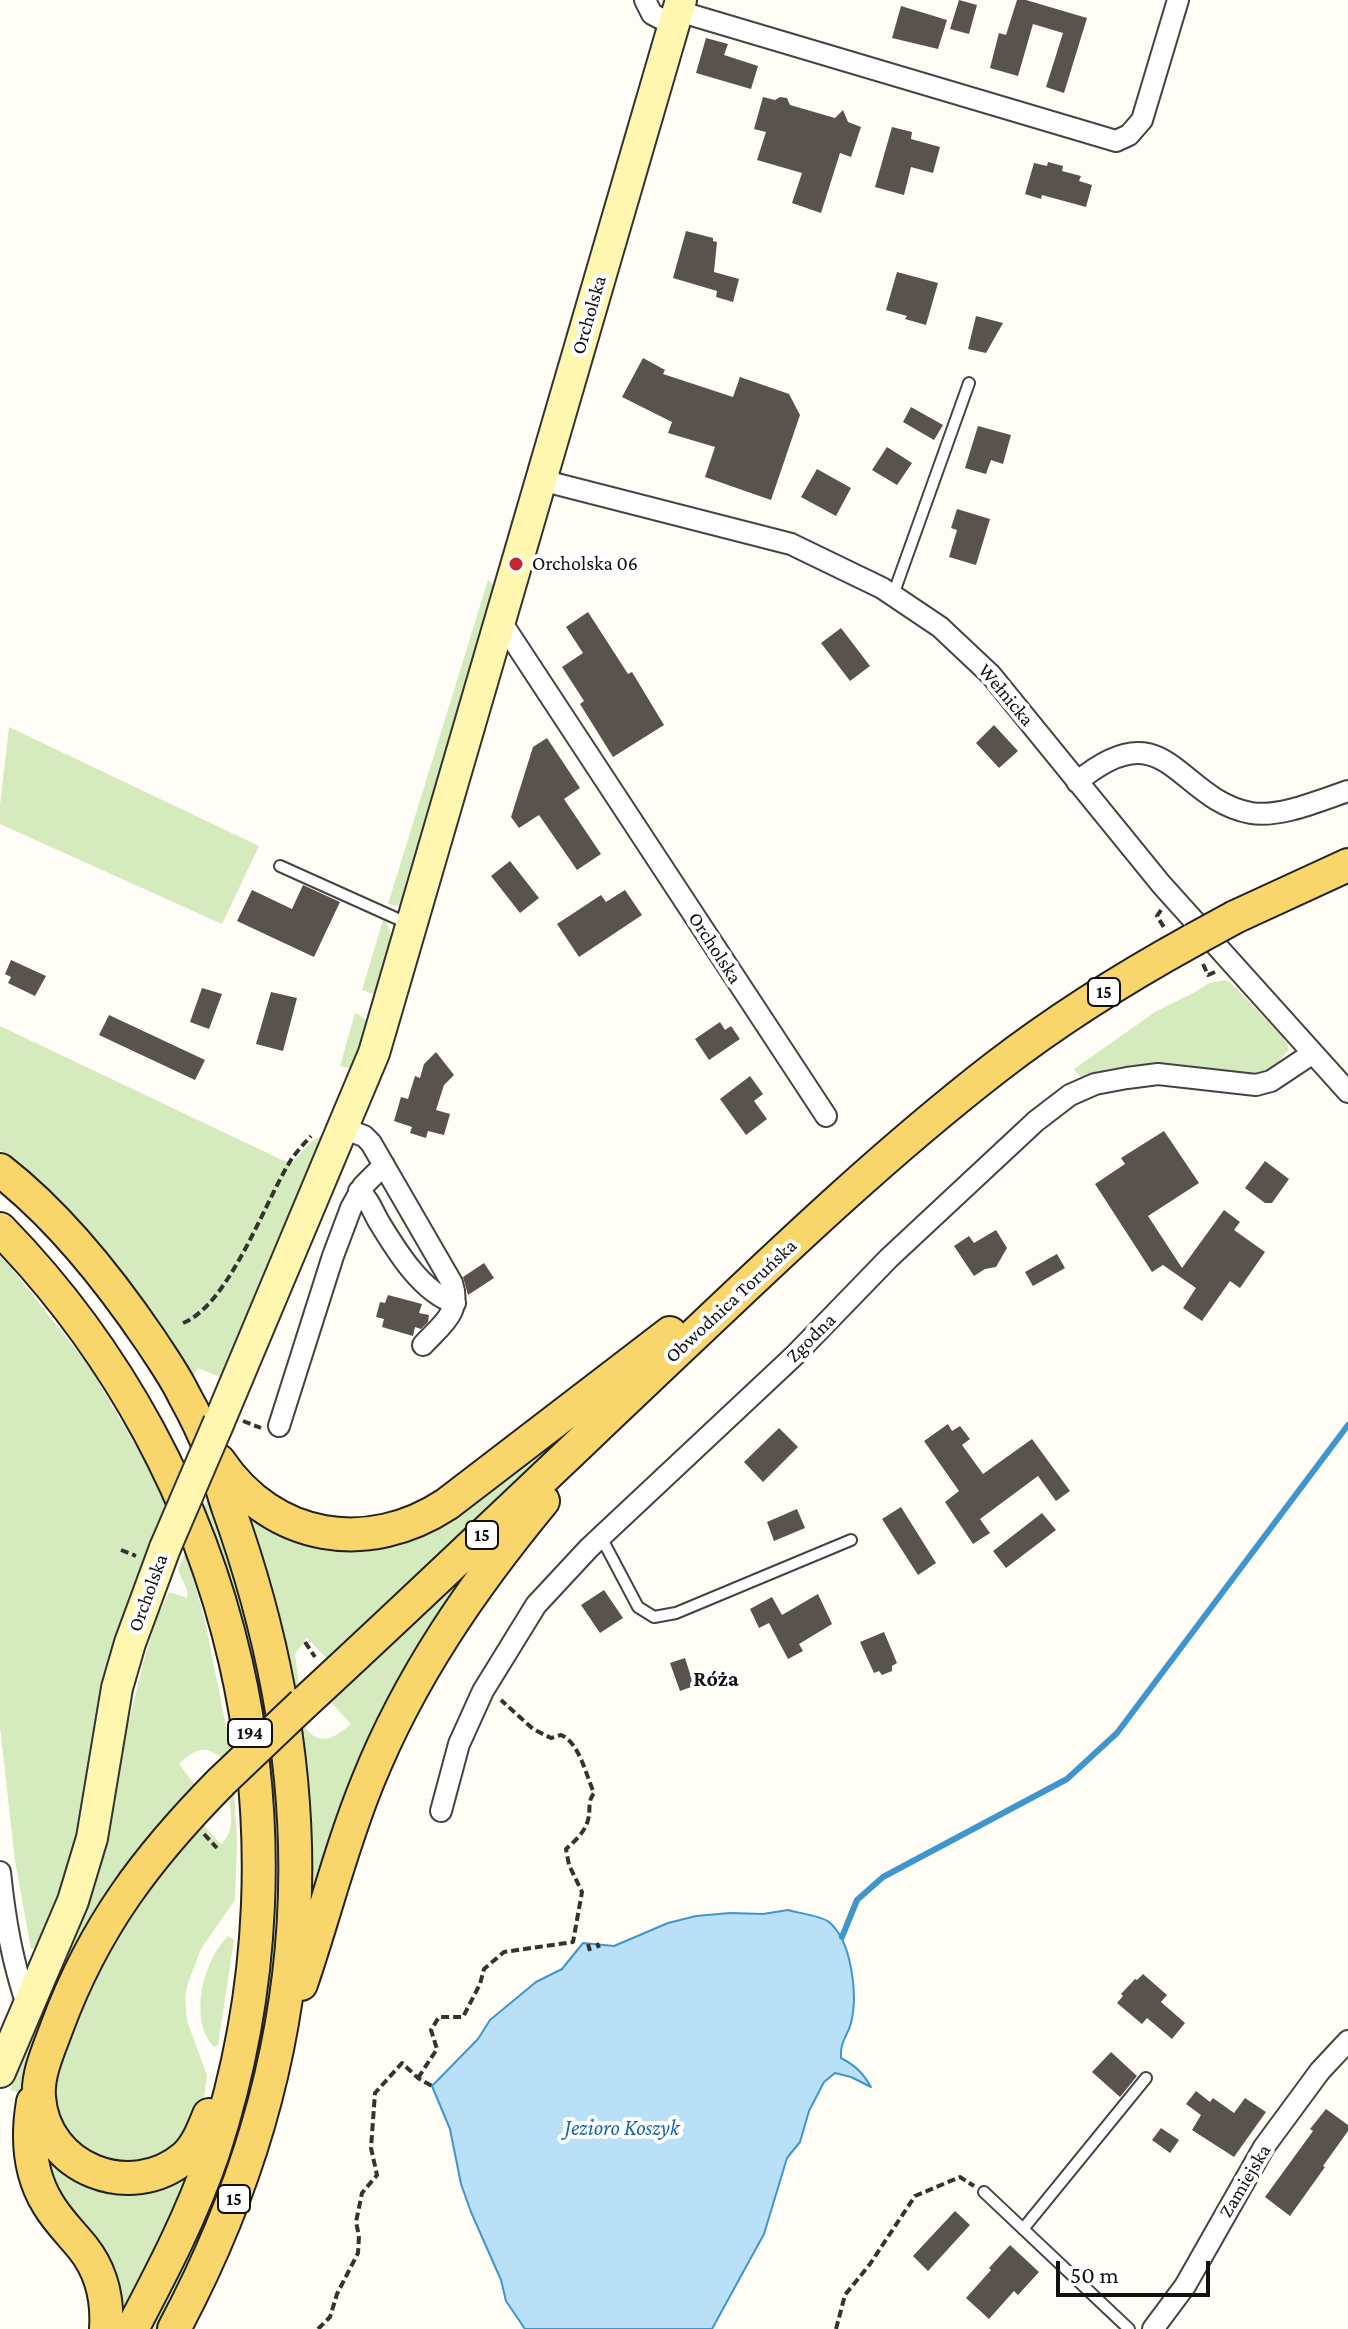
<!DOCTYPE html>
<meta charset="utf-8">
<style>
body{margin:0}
#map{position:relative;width:1348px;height:2329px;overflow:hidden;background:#fffdf5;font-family:"Crimson Pro",serif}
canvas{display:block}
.scale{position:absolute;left:1056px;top:2261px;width:154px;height:36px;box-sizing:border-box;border:4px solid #111;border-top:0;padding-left:10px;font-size:24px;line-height:28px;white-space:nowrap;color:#111;-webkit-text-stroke:6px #fff;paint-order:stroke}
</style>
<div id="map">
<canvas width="1348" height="2329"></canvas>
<div class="scale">50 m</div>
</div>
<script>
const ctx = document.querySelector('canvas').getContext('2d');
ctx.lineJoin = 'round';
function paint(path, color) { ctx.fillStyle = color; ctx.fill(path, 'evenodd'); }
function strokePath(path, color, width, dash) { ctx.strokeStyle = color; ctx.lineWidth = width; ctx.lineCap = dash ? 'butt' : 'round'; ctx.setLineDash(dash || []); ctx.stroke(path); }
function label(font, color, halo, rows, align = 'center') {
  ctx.font = font + ' "Crimson Pro",serif'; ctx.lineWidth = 8; ctx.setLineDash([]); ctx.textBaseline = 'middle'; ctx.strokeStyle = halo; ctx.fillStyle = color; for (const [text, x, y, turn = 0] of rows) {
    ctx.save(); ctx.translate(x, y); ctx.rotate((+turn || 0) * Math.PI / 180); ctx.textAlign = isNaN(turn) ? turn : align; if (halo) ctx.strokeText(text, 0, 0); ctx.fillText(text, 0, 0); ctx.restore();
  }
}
paint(new Path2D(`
 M488,580L493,585V591L406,902L398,906L388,904Z
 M9,727L259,846L222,924L0,824V805Z
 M384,917L390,931L393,944L378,996L362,990Z
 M1225,980L1231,983L1282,1036L1289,1049C1282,1058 1272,1070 1261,1072C1235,1078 1206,1067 1181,1066C1147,1064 1115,1074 1083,1081L1074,1069L1155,1012L1195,992L1209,983Z
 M355,1013L372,1023L354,1069L340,1066Z
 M0,1026L282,1160L293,1163C302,1149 311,1140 327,1133L220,1377L198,1368L190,1381L55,1201L0,1150Z
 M0,1254L89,1366L156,1481L171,1500L85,1828L42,1947L31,1949L15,1861L0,1727Z
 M618,1386L330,1662L307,1638L295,1654L299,1687L295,1691L266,1580L239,1504L351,1546Z
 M208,1498L234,1566L271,1713L262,1721L248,1653L202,1513Z
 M490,1545L313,1897L309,1893V1820L300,1729L304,1726C320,1748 334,1738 351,1724L328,1699Z
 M186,1551L205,1621L231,1751L222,1758C203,1744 196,1749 179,1764L196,1786L143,1845L107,1894L35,2046L22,2093L10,2090L93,1888L108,1843L124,1740L145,1656L157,1618L169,1592L187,1598V1590L178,1570Z
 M276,1752L282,1908L266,2040L224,2190L160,2329H147L208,2201L267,1761Z
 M234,1791L237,1842L235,1900L201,1949L188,1983L185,1997L187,2021L207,2075L203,2107L175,2150L130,2168L78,2149L55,2113L54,2079L84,1996L133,1906L197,1829L204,1826L221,1844C235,1832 231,1814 229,1797Z
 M228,1936L234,1940L218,2045L214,2047C188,2019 203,1961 228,1936Z
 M48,2158C58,2165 67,2174 77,2181C112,2203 151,2195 185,2177L189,2180L124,2317L60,2198L45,2159Z`), '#d5ebbd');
const water = new Path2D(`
 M788,1910C798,1913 822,1916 829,1922C852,1941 858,1995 851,2023C847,2038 840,2040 841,2058C856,2066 863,2073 871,2087L851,2077L835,2073L824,2082L809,2111L800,2142L787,2158L764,2234L712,2329H525L506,2301L501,2280L471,2212L461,2184L450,2129L432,2086L478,2039L490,2020L536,1982L562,1969L583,1943L614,1946L668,1923L696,1916L730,1913L763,1914Z`);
paint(water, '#b9e0f7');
strokePath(water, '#3f96cf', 2);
strokePath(new Path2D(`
 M842,1937L857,1900L883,1877L1067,1779L1117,1733L1348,1425`), '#3f96cf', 6);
paint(new Path2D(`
 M959,0L977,5L969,34L950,29Z
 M1017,0H1026L1087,18L1064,93L1046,87L1063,33L1033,24L1018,76L990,68L999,33L1006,35Z
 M901,6L947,20L938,49L892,38Z
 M706,38L728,44L724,55L758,66L751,89L696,73Z
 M763,97L775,100L780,97L787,98L790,105L835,118L843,110L848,122L861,127L851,157L840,153L821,213L792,203L802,173L757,160L766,132L754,129Z
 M892,127L912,132L911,139L940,147L933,173L911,167L904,195L875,187Z
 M1048,162L1063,166L1062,171L1081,176L1079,181L1092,185L1086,207L1042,195L1041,199L1025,194L1034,163L1047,166Z
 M686,231L713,238V241L717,242L714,272L739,279L733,302L716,297L717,291L673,278Z
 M897,272L938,283L926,325L905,319L907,316L886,310Z
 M976,316L1003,323L986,353L968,349Z
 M643,358L665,370L663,374L733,397L740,377L789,394L800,415L771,500L705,477L715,447L668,433L672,422L622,397Z
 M911,407L943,425L934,440L903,422Z
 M978,426L1011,435L1003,464L991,460L986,474L965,468Z
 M887,447L912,463L897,485L872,470Z
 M817,469L851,488L836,516L801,497Z
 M957,509L990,519L976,565L949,557L957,530L951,528Z
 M588,612L628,674L632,672L664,725L613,757L580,704L584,701L562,667L583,653L566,627Z
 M841,628L870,666L850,681L821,643Z
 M994,725L1018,751L999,768L976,743Z
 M547,738L580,788L564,799L601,854L577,870L539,815L519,828L511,817L533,747Z
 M510,861L539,898L520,913L491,876Z
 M303,885L340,902L314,957L237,921L252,890L292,909Z
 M625,890L642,915L579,957L557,924L601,895L606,902Z
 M11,960L46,976L35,996L8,983L11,977L5,974Z
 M202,988L222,994L209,1029L190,1022Z
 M271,992L297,998L283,1051L256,1044Z
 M109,1015L205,1060L195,1080L99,1035Z
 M720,1022L725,1030L731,1026L740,1039L709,1060L695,1039Z
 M436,1052L454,1075L444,1085L436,1110L450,1114L444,1135L428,1131L426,1138L410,1133L412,1127L394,1121L401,1097L408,1099L415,1076L420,1078L424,1064Z
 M750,1076L763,1094L754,1101L767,1119L746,1135L720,1099Z
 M1164,1131L1199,1183L1148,1216L1182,1268L1224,1210L1240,1222L1234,1230L1265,1252L1240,1288L1230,1281L1202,1321L1183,1308L1196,1288L1163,1265L1152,1272L1095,1184L1125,1164L1121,1158Z
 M1265,1161L1289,1179L1272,1203H1265L1245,1188Z
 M996,1230L1007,1248L996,1267L985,1269L974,1276L954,1246L969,1236L974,1243Z
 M1057,1254L1065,1268L1033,1286L1025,1272Z
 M484,1263L494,1278L468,1295L463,1277Z
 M388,1295L422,1304L419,1313L429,1315L428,1322L421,1329L415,1327L413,1336L382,1327L384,1319L376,1317L380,1302L385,1303Z
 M948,1424L952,1431L960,1426L970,1439L962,1445L983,1474L1032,1439L1070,1491L1056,1501L1038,1476L980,1519L990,1533L973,1544L945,1502L959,1491L924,1441Z
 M779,1428L798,1447L763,1482L744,1462Z
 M901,1507L936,1563L918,1575L882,1519Z
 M797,1509L805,1528L774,1541L767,1522Z
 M1042,1513L1056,1530L1006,1568L993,1551Z
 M604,1590L623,1618L600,1633L581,1605Z
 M818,1594L832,1624L799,1644L803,1651L788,1659L769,1623L759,1628L750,1609L772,1597L782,1615Z
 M884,1632L897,1663L892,1666V1671L882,1675L879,1671L874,1673L860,1642Z
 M685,1658L694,1686L680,1691L670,1663Z
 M1143,1974L1167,1995L1161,2002L1185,2023L1172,2039L1147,2018L1142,2024L1117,2003L1123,1996L1121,1994L1135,1979L1137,1980Z
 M1111,2052L1137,2076L1120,2097L1092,2072Z
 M1196,2091L1210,2102L1213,2098L1234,2113L1245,2098L1266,2112L1234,2157L1192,2130L1201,2115L1186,2104Z
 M1326,2109L1348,2125V2131L1323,2166L1325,2167L1290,2216L1265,2197L1313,2131L1310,2129Z
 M1161,2128L1179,2140L1170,2153L1152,2140Z
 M955,2211L970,2225L928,2271L913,2256Z
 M1010,2245L1039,2272L1018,2295L1014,2291L989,2319L966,2298L991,2270L989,2268Z`), '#5a524d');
const lane = new Path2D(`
 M893,595L969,383
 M280,866L409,924
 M601,1537L638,1607L654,1617L676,1613L851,1540
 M984,2192L1129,2329
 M1023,2229L1146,2078`);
const street = new Path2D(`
 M645,0L652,14L673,25
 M678,11L1116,141L1129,135L1142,120L1178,0
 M541,480L791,544L882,588L940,627L991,675L1161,884L1348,1092
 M500,620L826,1116
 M1077,782C1167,707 1176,799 1251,813C1280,818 1321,800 1348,791
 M342,1128L364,1136L371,1143L452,1283C462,1313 441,1325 423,1345
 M359,1191C369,1199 373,1212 379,1222C396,1250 422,1293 455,1303
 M279,1426L333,1256L351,1208L363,1186L384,1165
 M441,1811L459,1744L483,1691L536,1605L589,1548L795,1355L889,1258L1036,1121L1070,1095L1095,1084L1127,1078L1158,1074L1256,1085L1271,1081L1313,1053
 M0,1872C5,1920 12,1961 28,2008
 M1153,2329L1185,2286L1264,2147L1320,2071L1348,2041`);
const secondary = new Path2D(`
 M219,1422L374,1053L681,0
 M0,2072L73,1901L92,1838L117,1688L130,1643L165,1548`);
const primary = new Path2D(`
 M1235,917L1348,865
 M0,1170C59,1216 109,1279 151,1341C162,1358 175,1376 184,1395C194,1413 204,1433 211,1452C217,1470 222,1489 228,1507C331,1793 318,2059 174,2329
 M0,1229C238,1473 319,1830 213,2153C192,2215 162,2272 132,2329
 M219,1461C273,1541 368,1556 447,1504L670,1333
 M303,1704C434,1583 562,1460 691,1338C789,1245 888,1151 995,1068C1057,1020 1124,978 1193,940
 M301,1984C324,1917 341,1847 368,1781C410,1677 472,1587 543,1501
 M33,2102C27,2137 29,2173 48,2204C58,2221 71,2233 83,2248C102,2272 108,2299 106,2329
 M209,2115C203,2130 197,2146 185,2157C131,2203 44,2169 39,2097C37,2074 49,2049 57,2027C94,1927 147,1857 221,1782`);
strokePath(lane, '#444', 14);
strokePath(street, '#444', 24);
strokePath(secondary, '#333', 34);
strokePath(primary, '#222', 36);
strokePath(new Path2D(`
 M1161,910L1157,916L1165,929
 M1203,964L1208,975L1215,972
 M183,1323C228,1305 263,1207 288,1165C294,1154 303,1145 311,1136
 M243,1421L261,1428
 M121,1550L136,1556
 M305,1642L315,1657
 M204,1834L217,1848
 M597,1943L599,1948
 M588,1944L590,1951
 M418,2078L437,2049L431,2030L439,2017H463L480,1984L484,1969L504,1952L573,1942L582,1892L569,1865L566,1849C575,1841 585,1832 588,1820C591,1810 587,1802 594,1793C586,1775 579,1742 561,1735L551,1738L533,1729L501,1700
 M318,2329L330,2317L337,2294L358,2253L359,2236L356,2222L362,2193L377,2175L371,2148L375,2093L402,2063L418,2078L432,2086
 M836,2329L845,2295L870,2264L915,2196L960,2177L974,2186`), '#333', 4, [8, 4]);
strokePath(lane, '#fff', 10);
strokePath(street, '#fff', 20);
strokePath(secondary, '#fff6b0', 30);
strokePath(primary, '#f9d66b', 32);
const secondaryBridge = new Path2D(`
 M165,1548L219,1422`);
const primaryBridge = new Path2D(`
 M1193,940L1235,917
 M221,1782L303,1704`);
strokePath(secondaryBridge, '#333', 34, []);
strokePath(primaryBridge, '#222', 36, []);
strokePath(secondaryBridge, '#fff6b0', 30);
strokePath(primaryBridge, '#f9d66b', 32);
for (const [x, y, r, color] of [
 [516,564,8,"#c4262e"]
]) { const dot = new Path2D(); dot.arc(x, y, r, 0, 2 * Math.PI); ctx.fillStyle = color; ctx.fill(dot); strokePath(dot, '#fff', 3); }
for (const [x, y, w] of [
 [1104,992,32],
 [482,1535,32],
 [250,1733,44],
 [234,2199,32]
]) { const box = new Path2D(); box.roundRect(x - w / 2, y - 14, w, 28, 6); ctx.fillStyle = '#fff'; ctx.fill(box); strokePath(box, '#111', 2); }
label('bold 18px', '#111', null, [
 ["15",1104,992],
 ["15",482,1535],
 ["194",250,1733],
 ["15",234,2199]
]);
label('20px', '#111', '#fff', [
 ["Orcholska",589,315,-74],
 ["Wełnicka",1006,695,50],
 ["Orcholska",715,948,57],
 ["Obwodnica Toruńska",731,1301,-43],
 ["Zgodna",811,1338,-45],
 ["Orcholska",148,1593,-70],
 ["Zamiejska",1245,2181,-59]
]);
label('20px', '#111', '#fff', [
 ["Orcholska 06",532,564]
], 'left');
label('bold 22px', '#111', '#fff', [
 ["Róża",716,1679]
]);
label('italic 22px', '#1768a6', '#fff', [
 ["Jezioro Koszyk",622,2128]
]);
</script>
